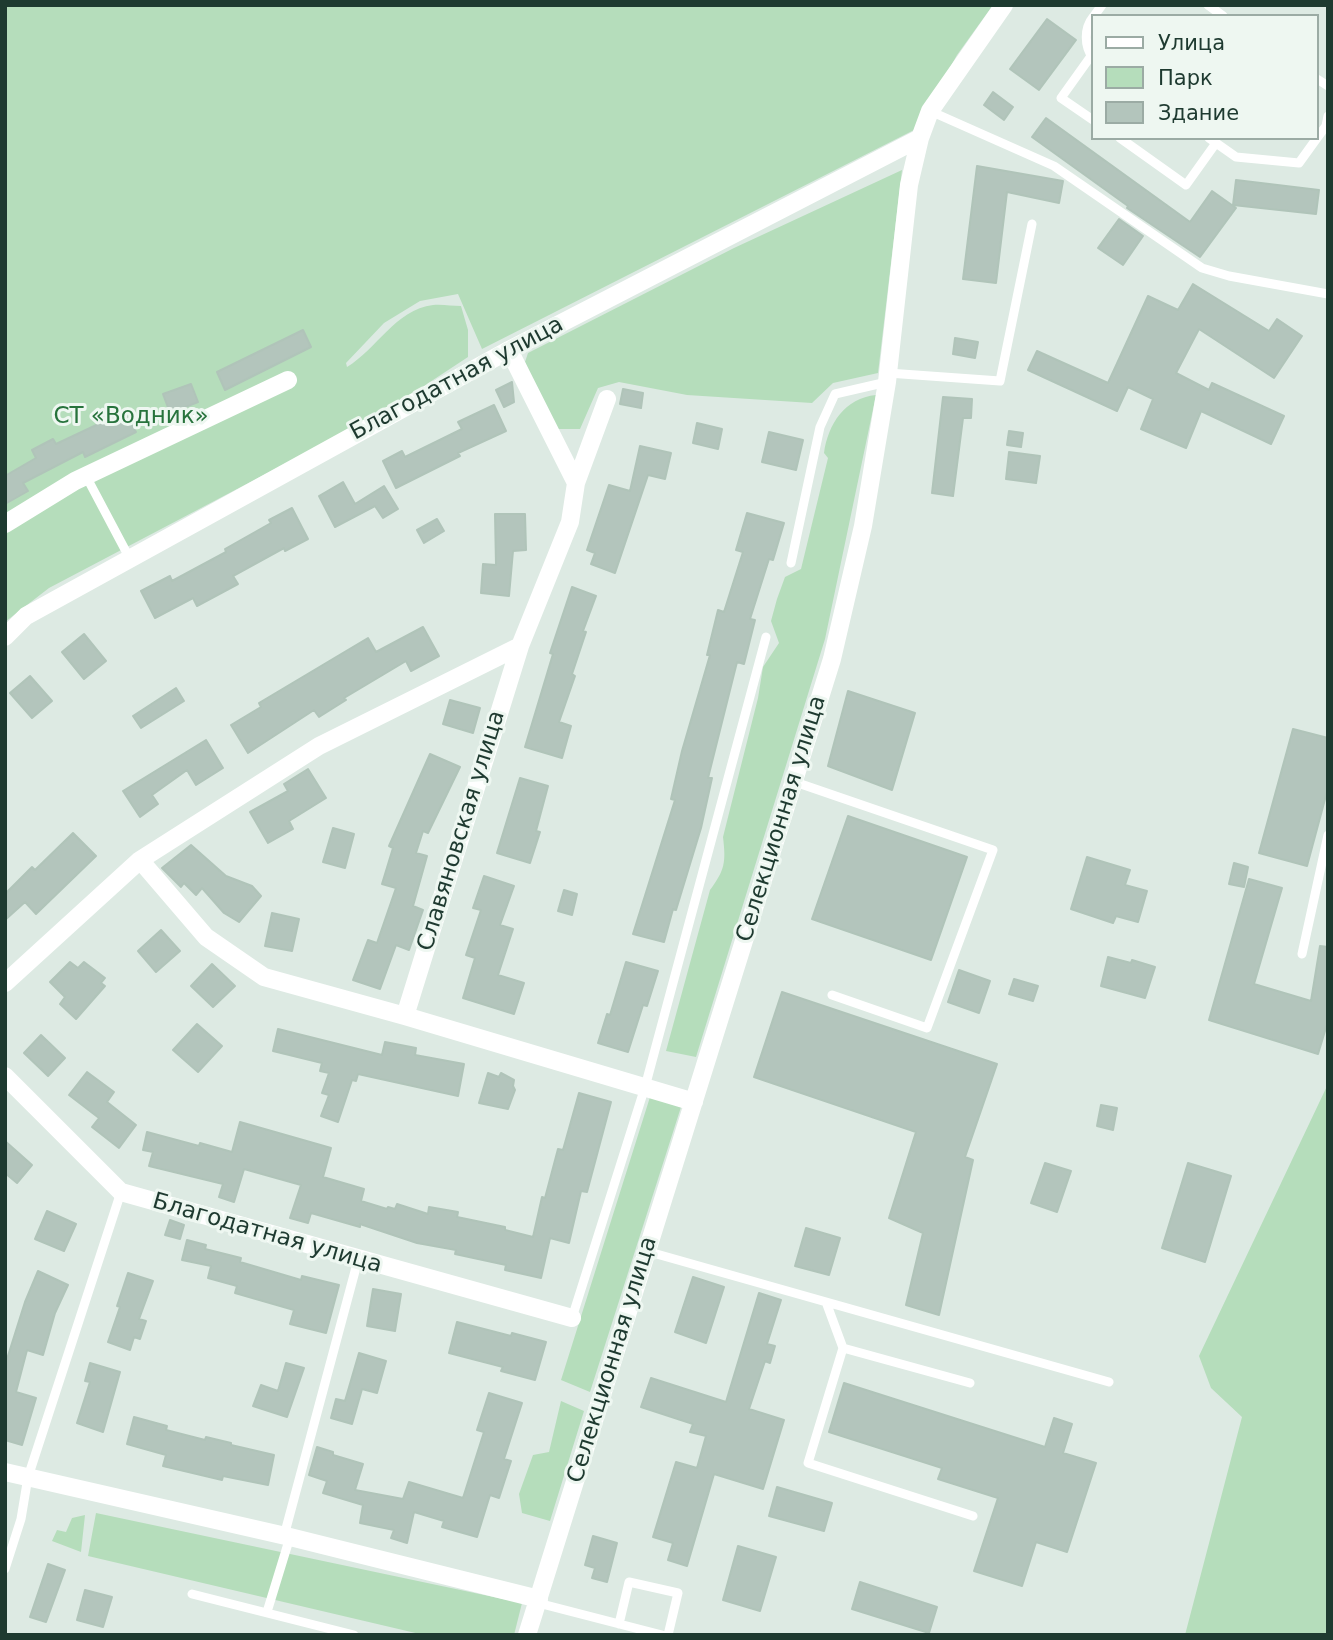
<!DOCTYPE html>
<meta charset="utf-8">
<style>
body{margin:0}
#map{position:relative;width:1333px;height:1640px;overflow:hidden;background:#ddeae3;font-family:"DejaVu Sans",sans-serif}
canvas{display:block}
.frame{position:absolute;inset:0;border:7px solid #1e3a30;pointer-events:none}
.legend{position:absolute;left:1091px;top:14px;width:228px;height:126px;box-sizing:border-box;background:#eef7f1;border:2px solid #9baba4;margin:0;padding:9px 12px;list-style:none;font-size:21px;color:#1e3a30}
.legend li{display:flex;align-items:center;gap:14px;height:35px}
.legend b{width:35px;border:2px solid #9baba4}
</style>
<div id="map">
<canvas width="1333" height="1640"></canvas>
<div class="frame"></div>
<ul class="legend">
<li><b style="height:9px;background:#fff"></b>Улица</li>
<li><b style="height:19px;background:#b5ddbb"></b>Парк</li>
<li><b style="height:19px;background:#b3c5bc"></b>Здание</li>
</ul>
</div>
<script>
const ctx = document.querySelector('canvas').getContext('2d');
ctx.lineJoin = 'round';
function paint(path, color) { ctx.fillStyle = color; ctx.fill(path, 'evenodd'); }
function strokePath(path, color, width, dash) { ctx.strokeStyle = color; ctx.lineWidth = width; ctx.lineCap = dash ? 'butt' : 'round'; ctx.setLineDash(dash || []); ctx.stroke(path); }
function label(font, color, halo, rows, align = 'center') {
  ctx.font = font + ' "DejaVu Sans",sans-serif'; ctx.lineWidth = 6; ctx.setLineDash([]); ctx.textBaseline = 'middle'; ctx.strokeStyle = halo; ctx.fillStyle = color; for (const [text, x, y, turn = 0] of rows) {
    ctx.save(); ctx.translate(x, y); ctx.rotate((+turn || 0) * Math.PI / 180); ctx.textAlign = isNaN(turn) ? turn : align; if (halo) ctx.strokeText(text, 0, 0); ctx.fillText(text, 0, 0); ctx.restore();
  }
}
paint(new Path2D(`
 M5,5H993L957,55L916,129L482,349L458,294L420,301L384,323L346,363L347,367C377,349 395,310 433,305C442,304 452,306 461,306L468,330V357L389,409L49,588L5,622Z
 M902,170L878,373L833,383L812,403L687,395L619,382L598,388L580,429H555L525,362L528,353L734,248Z
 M876,395L825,639L696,1057L666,1051L710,890C725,870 726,862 723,837L758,698L763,667L779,643L771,621L777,599L785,577L801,569L828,458L824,453C828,424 845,398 876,395Z
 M1328,1084V1635H1185L1242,1417L1211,1388L1199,1356Z
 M650,1097L681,1107L590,1392L561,1380Z
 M561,1401L584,1411L550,1521L522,1513L519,1494L533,1455L549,1452Z
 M96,1513L522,1603L514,1635H424L88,1556Z
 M85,1515L81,1552L52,1541L57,1530L66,1532L72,1518Z`), '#b5ddbb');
const building = new Path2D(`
 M1047,19L1076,40L1039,90L1010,69Z
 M993,92L1013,107L1004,120L984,105Z
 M1046,118L1190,222L1212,191L1236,208L1200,257L1127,208L1128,206L1032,137Z
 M977,166L1063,181L1059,203L1007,192L996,283L963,279Z
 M1236,180L1319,190L1316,214L1233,205Z
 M1119,219L1143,236L1123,265L1098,248Z
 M1193,284L1269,331L1277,319L1302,336L1274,378L1199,329L1176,373L1209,390L1212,383L1284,416L1271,444L1201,411L1186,448L1141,429L1153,399L1128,387L1117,411L1028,370L1037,351L1108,383L1148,296L1178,310Z
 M303,330L311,347L225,390L217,372Z
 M955,338L978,342L975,358L953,354Z
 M512,382L514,402L504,407L496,390Z
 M191,384L198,402L170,413L163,394Z
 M623,389L643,393L641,408L620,404Z
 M943,397L972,399L971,418H963L953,496L932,493Z
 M494,405L506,431L458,453L460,456L396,488L383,461L402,451L405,457L462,429L458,422Z
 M124,412L136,432L85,457L83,452L23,483L28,491L5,504V476L36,458L32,450L53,439L56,444Z
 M697,423L722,429L718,449L693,443Z
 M1009,431L1023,433L1021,447L1007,445Z
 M769,432L803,440L796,470L762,462Z
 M640,446L671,453L665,479L648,475L615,573L591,564L595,553L587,550L609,485L630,491Z
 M1009,452L1040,456L1036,483L1006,479Z
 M343,482L355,504L384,486L398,509L383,518L375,506L335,527L319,496Z
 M292,508L308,539L285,551L284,548L233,576L238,584L197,606L193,598L155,618L141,591L170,576L172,581L226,552L225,549L271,523L269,520Z
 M747,513L784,523L773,560L769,559L750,619L755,620L744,664L737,662L708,778H712L701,828L676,910L673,909L664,942L633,934L675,800L671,799L682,751L710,655H707L718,610L724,612L743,552L736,550Z
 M495,514H525L526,550L513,551L509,596L481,593L483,564L496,565Z
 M437,519L444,531L424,543L417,530Z
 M572,587L596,596L583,631L586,632L572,674L575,676L559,722L571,726L562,758L525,747L553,654L550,653Z
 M423,627L439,656L411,671L406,661L344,698L346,700L319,717L314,710L248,753L231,725L261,707L259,703L368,638L376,652Z
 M84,634L106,661L84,679L62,652Z
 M30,676L52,701L32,718L10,693Z
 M176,688L184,701L141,728L133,716Z
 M848,691L915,713L892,790L828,766Z
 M450,700L480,708L473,733L443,724Z
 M1293,729L1328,738V788L1307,866L1259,853Z
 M206,740L223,768L196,785L187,770L152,795L158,804L140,817L123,791Z
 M430,754L460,767L428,833L423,831L416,853L427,856L413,906L423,910L409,950L396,945L380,989L353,980L368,940L377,943L396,888L382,884L393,848L389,846Z
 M308,769L326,798L289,821L293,829L268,843L250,812L288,791L284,784Z
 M520,778L548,786L536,831L540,832L530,863L497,853Z
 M848,816L967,857L931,960L812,919Z
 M333,828L354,834L345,868L323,862Z
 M73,833L96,856L36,914L25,902L5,920V894L32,867L35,870Z
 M191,845L226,876L252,886L261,896L239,922L224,913L202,888L196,895L184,883L181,887L162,868Z
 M1087,857L1130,870L1125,885L1147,891L1138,922L1116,916L1113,923L1071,909Z
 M1234,863L1248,867L1244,887L1229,884Z
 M484,876L514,886L500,925L513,929L498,975L524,983L514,1014L463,998L475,958L466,955L481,910L473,908Z
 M1249,879L1282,888L1254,984L1311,1001L1320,946L1328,947V1021L1318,1054L1209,1020Z
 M564,890L577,894L572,915L558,911Z
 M272,913L299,919L292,951L265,946Z
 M161,930L180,951L156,972L138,951Z
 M1108,957L1131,963L1132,960L1155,967L1145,998L1101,986Z
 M70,962L78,968L84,962L105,978L101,983L105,986L76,1019L60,1004L65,997L50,982Z
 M626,962L658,971L647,1006L643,1005L628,1052L598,1043L607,1014L610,1015Z
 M212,964L235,986L213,1007L191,986Z
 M959,970L990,981L979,1013L948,1002Z
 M1014,979L1038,986L1033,1001L1009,994Z
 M782,992L997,1064L965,1157L973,1160L939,1315L906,1305L923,1233L889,1218L916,1132L754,1077Z
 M197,1024L222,1046L198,1072L173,1050Z
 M278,1029L382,1055L385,1042L416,1048L415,1055L464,1064L458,1096L358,1074L356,1081L352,1080L338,1122L321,1116L329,1095L322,1093L329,1073L320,1071L322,1063L273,1051Z
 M41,1035L65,1058L48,1076L24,1053Z
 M87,1072L114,1092L107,1102L136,1125L119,1148L92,1127L99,1118L69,1095Z
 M488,1073L499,1077L501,1073L514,1080L513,1086L515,1090L508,1109L479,1103Z
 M579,1093L611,1102L587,1192L581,1191L569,1243L550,1238L541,1278L505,1270L506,1265L455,1254L456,1250L417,1243L360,1224V1227L311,1213L308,1223L290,1218L301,1185L244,1169L234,1202L219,1197L223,1184L149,1166L153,1152L143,1150L147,1132L199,1146L200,1143L232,1152L240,1122L331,1148L323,1177L364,1189L361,1201L387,1209L388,1207L395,1209L397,1204L428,1214L429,1207L458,1212L457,1217L505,1227V1230L533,1237L542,1197L545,1198L558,1149L563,1150Z
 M1101,1105L1117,1108L1113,1130L1097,1126Z
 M5,1141L32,1165L17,1183L5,1173Z
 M1045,1163L1071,1171L1057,1212L1031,1203Z
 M1188,1163L1231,1176L1205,1262L1162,1248Z
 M47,1211L76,1224L64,1251L35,1239Z
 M170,1220L184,1225L180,1239L165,1235Z
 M806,1228L840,1238L829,1275L795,1266Z
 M187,1240L206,1245L205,1249L241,1258L240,1262L301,1280L302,1276L339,1285L326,1333L290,1324L294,1310L235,1293L237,1286L208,1278L211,1266L182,1260Z
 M38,1271L68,1285L55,1313L43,1355L27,1350L16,1392L36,1398L22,1445L5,1440V1359H7L25,1302Z
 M128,1273L153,1281L139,1319L146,1321L140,1339L134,1337L130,1350L108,1342L120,1307L117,1306Z
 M693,1277L724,1287L706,1343L675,1332Z
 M373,1289L401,1294L395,1331L367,1326Z
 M759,1293L781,1300L767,1344L775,1346L770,1363L765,1361L749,1409L784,1420L763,1489L714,1474L687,1566L668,1560L673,1543L653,1537L676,1462L697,1468L706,1436L690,1432L693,1424L641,1407L651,1378L726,1402Z
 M457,1322L511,1336L512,1333L546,1342L535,1380L501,1371L503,1367L449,1353Z
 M359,1353L386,1361L377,1393L362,1389L352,1424L331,1418L336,1399L345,1401Z
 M90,1363L120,1372L103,1432L77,1423L90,1382L85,1381Z
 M286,1363L304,1368L287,1417L253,1406L261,1385L278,1391Z
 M844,1383L1045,1447L1054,1418L1072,1424L1063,1453L1096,1463L1067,1552L1036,1542L1022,1586L974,1571L998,1498L938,1479L942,1468L829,1432Z
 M489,1393L522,1403L504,1459L511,1461L499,1498L490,1495L477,1537L442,1527L444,1521L414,1512L407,1543L391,1538L394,1530L360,1523L363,1505L323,1493L327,1481L309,1475L317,1447L333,1452V1455L363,1464L355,1490L403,1499L409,1482L463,1498L484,1432L477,1430Z
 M134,1417L167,1426L166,1430L205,1440L206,1437L231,1443V1445L274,1455L268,1485L223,1476L222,1480L163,1466L166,1455L127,1444Z
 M777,1487L832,1503L824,1531L769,1516Z
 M593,1536L617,1543L607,1582L592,1578L595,1568L585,1565Z
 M738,1546L776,1557L760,1611L723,1600Z
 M48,1564L65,1570L46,1622L30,1617Z
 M860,1582L937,1607L929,1633L852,1609Z
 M85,1590L112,1597L103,1627L77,1620Z`);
paint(building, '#b3c5bc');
strokePath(building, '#b0c4b9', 2);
strokePath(new Path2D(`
 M1208,5L1223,16
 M1094,16L1102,5
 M1093,17C1084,28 1084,46 1093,58
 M1091,56L1061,98L1093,120
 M1317,79L1328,86
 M930,111L1054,166L1202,268L1229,276L1328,294
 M1120,138L1186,185L1216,143
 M1209,138L1236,157L1299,163L1317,138
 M1317,138L1326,126L1328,116
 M888,373L1000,381L1032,224
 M86,476L130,559
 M791,563L820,427L835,394L887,382
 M795,782L993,850L927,1028L832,995
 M1302,954L1328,835
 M646,1251L1109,1382
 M826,1302L843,1348L970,1383
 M572,1318L645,1087L766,637
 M843,1348L808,1463L973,1516
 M284,1536L358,1260
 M5,1569L21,1519L28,1477L121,1192
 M192,1594L354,1635
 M538,1603L662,1635
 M267,1612L290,1537
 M619,1624L629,1582L678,1593L668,1635`), '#fff', 9);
strokePath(new Path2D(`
 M576,483L607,399
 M5,524L75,481L288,380
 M5,637L26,616L509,350L920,138
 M140,860L206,937L264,977L405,1016L694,1102
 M5,983L140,860L319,746L520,646
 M405,1016L520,646L570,522L576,483L509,350
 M5,1076L121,1192L572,1318
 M5,1472L290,1537L539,1599
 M527,1635L832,659L863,526L887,382L909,185L920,138L930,111L1004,5`), '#fff', 18);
label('23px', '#1e3a30', '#eef7f1', [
 ["Благодатная улица",457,379,-28],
 ["Селекционная улица",782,819,-73],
 ["Славяновская улица",462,831,-73],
 ["Благодатная улица",267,1234,16],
 ["Селекционная улица",613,1360,-73]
]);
label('23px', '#27733c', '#eef7f1', [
 ["СТ «Водник»",131,417]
]);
</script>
